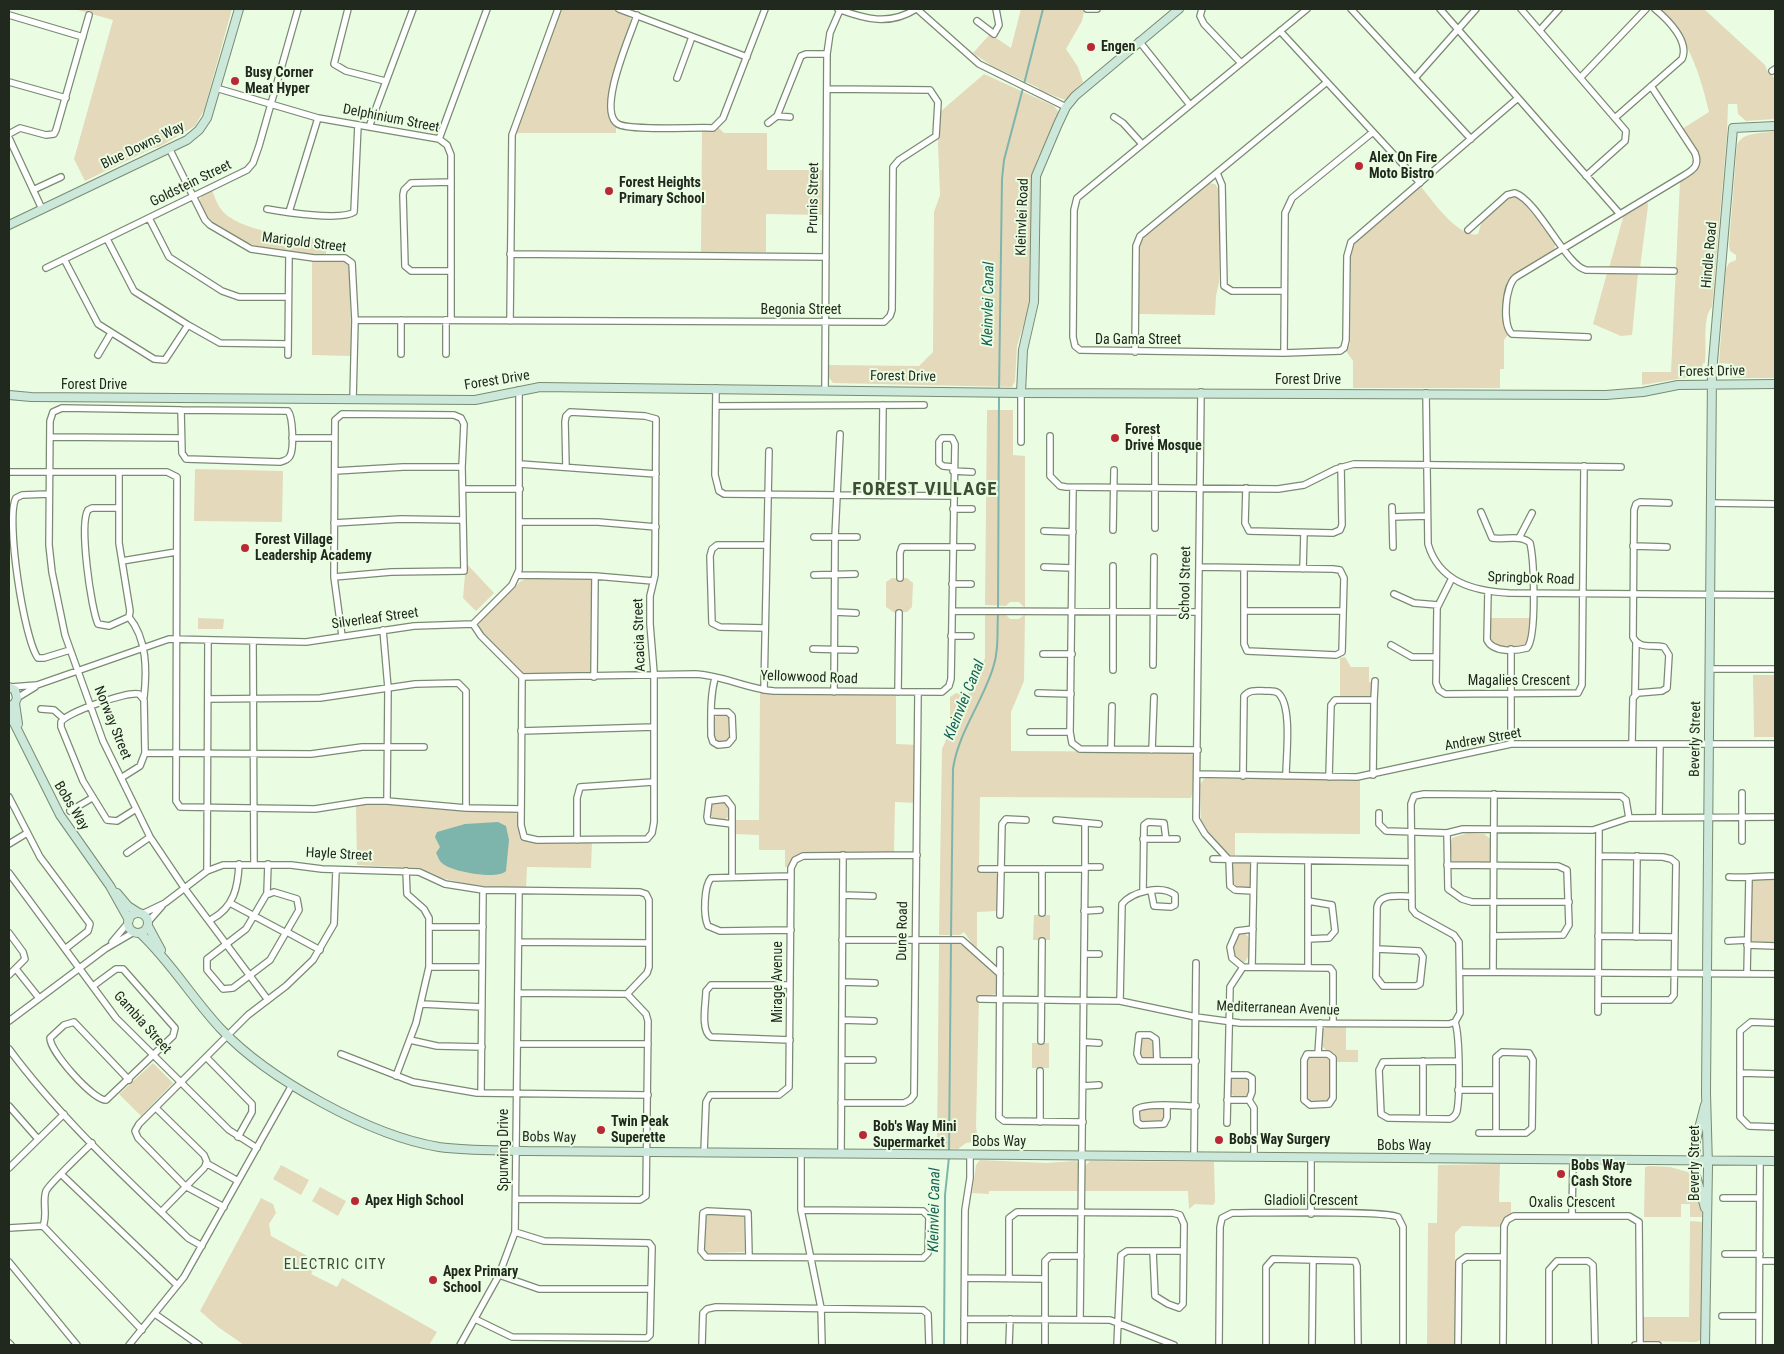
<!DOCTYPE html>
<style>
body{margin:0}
#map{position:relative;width:1784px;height:1354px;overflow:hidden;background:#eafde2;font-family:"Roboto Condensed",sans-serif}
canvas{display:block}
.frame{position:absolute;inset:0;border:10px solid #21291f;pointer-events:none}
</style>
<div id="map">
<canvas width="1784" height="1354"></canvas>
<div class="frame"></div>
</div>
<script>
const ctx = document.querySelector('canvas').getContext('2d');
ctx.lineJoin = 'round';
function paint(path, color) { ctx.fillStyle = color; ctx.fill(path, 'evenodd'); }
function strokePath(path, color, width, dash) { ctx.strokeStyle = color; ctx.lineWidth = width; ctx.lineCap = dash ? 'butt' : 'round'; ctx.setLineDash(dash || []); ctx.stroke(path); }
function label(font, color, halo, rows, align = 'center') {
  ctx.font = font + ' "Roboto Condensed",sans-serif'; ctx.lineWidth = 4; ctx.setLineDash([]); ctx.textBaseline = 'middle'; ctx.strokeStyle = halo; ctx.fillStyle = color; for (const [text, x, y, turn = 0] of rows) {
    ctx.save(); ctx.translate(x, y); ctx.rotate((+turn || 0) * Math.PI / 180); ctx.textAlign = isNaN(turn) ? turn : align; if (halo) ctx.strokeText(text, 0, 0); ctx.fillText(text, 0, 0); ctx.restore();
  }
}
paint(new Path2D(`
 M74,9H232L204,110L195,126L159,147L153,148L85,181L74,159L113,20Z
 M561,9C582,9 616,2 631,19L615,72L611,118L616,126V133H515Z
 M1021,9H1082L1084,12L1082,21L1066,49L1078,67L1083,82L1065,100L1039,90V88L992,66L973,53L990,34L1011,48Z
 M1659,9H1704L1765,65L1768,73L1775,78V119L1746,121L1738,114L1737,104H1728L1727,134L1712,307C1702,317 1707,348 1705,363H1703L1702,370L1690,377L1642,385V372H1671L1680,181C1712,161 1698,155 1682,129L1709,112C1700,73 1688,37 1659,9Z
 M984,74L1054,106L1059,113L1037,160L1032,178L1030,304L1017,346L1015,381L1012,387L833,383L828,376V365L919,366L933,352L934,212L940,195L938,144L940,112Z
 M718,127L724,133H767V170H824L823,215L766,214V252H701L702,130Z
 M1775,131V378H1732L1730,364L1719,363L1726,269L1729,263L1736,260V255L1730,251L1729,245L1737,145C1743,131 1762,134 1775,131Z
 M1208,183L1215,184L1220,191L1219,282L1216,296L1215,315L1138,314L1139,245L1141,239Z
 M1419,184C1431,199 1459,239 1478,234L1482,221L1507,198L1513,195L1519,198L1556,240L1554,251L1507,281L1505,292V329L1508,335L1504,340V369H1500V388H1353V361L1346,351L1350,344L1351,250L1358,239Z
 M212,190C214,196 217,203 220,208C236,232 299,237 326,240V255C289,253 209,247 199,201L203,194Z
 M1647,201L1648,206L1640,268H1609L1624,214Z
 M312,261H343L350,265L351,356L312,355Z
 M1607,273H1638L1632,335L1621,336L1593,324Z
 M987,410H1013V455L1025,456V608L1019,602H1010L1006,606L985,605Z
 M195,469L283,471L282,522L194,521Z
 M466,563L494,593L476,611L463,598Z
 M529,578L589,579L593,581L591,674L523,673L478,628L480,621L521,581Z
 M892,578H907L913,583L912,607L907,612L895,613L886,607V582Z
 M1025,614L1024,681L1011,712V751L1188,752L1195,757V782L1191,798L980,797L979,865L981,869L995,871L998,876V911L977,912V951L964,932L960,935H939L942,749L950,731V697L956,693L967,696L985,658V615H1006L1010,619H1019Z
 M198,618L224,619L223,629H198Z
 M1491,618H1530V640L1526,646L1496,647L1490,641Z
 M1345,657L1351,667H1369V682H1374L1373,696L1370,698H1340V658Z
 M1753,675H1775V737H1754Z
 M760,693L896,695V744L918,745L917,803L895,802L894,852L802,853L793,859L789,867H785V850H759V835L734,834L735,820H759Z
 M725,714L729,718L731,735L726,742H719L713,735L714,719L717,715Z
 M1205,778L1360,780V834L1235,833V858L1227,855L1201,824L1200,784Z
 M710 811a10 10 0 1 1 20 0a10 10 0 1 1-20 0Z
 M370,804H408L459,811H514L519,816V835L525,841L592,842L591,868L527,867L526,888L490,887L463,883L441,878L420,868L357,865L356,805Z
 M1467,833L1484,834L1492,840L1491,860L1489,862L1452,861L1450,845L1452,838Z
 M1235,861L1249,862L1251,865V884L1249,888L1237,889L1232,885L1231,866Z
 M1753,879H1775V943L1750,941L1751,881Z
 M1034,915H1050V940H1033Z
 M1241,932C1255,935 1252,956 1243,964L1235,960L1232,951L1234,938Z
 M939,944C945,944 954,943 959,944C976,950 1007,974 996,994L979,997L976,1126L978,1141L966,1143L958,1149L937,1148Z
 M1328,1026H1346V1050H1358V1062H1335L1334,1054C1319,1047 1321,1046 1322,1030Z
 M1139,1038H1152L1155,1041V1057L1152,1059L1139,1057Z
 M1032,1043H1049V1068H1032Z
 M1308,1056L1330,1058V1102L1310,1103L1306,1098V1060Z
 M153,1063L173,1083L141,1116L119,1094Z
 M1229 1087a11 11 0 1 1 22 0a11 11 0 1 1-22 0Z
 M1141,1108L1163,1109L1165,1121L1162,1123H1141L1138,1120V1111Z
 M980,1160L1046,1163L1076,1161L1079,1164V1191H989V1194L972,1193L976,1165Z
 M1090,1161L1214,1162L1215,1202L1213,1205L1195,1204L1189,1209L1188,1191H1084V1167Z
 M1500,1164L1499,1202H1511V1216L1504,1227L1462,1226L1455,1233V1345H1427L1428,1223H1437L1438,1165Z
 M281,1165L309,1180L301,1195L273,1179Z
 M1649,1166L1670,1167L1688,1172L1692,1178L1704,1217H1690V1204H1681V1217H1644L1645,1167Z
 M320,1187L346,1201L338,1216L312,1201Z
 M261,1198L273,1204L276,1213L269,1224L271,1236L318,1262L311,1274L337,1287L342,1278L437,1332L429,1345H244L218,1327L200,1311Z
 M705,1214L744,1215L745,1252L708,1253L704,1250Z
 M1690,1221L1703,1222L1701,1340L1696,1342L1645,1341L1642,1337L1643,1317H1689Z`), '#e4d9bb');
paint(new Path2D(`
 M498,822L506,826L509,840L506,871C498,880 451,872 442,863C439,861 438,856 436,853L440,847L435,837L437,832L465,824Z`), '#7db5ac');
strokePath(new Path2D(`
 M1024,84L1043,9
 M999,391L1002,179L1004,160L1023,88
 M998,609L999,396
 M951,937L953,769C958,733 982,703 993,668C999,650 997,632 998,613
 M949,1152L951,942
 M944,1345L945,1195L949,1157`), '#7db5ac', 2);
const street = new Path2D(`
 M348,9L334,64L346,71L385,81
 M619,9L747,57
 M838,9C865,19 889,26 916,9
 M917,9L979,64L1066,107
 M1087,9H1097
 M1202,9L1200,16L1204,24L1241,63
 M1307,9L1077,198L1074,210L1073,337L1075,346L1080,350L1284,353L1340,351L1344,348L1346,340L1347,256L1351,242L1518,98
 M1351,9L1471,139
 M1440,9L1619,213
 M1521,9L1626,131L1625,141L1586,176
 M9,15L83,37
 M637,15C631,34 596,111 618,124C630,131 695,127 713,128L723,118L765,9
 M977,21L994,34L999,25L996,9
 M1540,30L1559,9
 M1280,31L1420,183
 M1139,41L1190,105
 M1772,71L1775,69
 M1581,77L1646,9
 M677,78L692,37
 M1415,78L1476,9
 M9,82L66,98
 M216,88L318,118L439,139L447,145L451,155V320
 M777,116L790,117
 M1114,117L1123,123L1142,144
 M1616,117L1682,59C1690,41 1667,19 1655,9
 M768,123L777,116L801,56L806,54H827
 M369,127L413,9
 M9,134L20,128L46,135L54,134L56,130L89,15
 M9,138L42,209
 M439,139L487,9
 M169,148L205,220L210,225L251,249L314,258H345L352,263L355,320L353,399
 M1217,173L1222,185L1224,286L1232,291H1284
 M33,190L61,177
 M267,209C284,212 341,221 354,212L358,125
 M289,212L318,118
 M149,218L169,257L222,291L239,297H288
 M1468,230L1507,195L1515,193C1539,202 1566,266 1586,270L1674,271
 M107,239L134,291L188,325L220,343L288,344
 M510,254L826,257
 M64,259L98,324L154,359L165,360L188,325
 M46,268L247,170L253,163L259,146L298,9
 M450,271H411L405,266L403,195L404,190L411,183L451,182
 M355,320L884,322L890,316L892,310L893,167L899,160L936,136L938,102L930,90L828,89
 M510,321L512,135L558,9
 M1588,337L1512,334C1502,325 1505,285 1516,277L1683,176C1693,170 1700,166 1695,153L1651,86
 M1135,352L1136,246L1140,236L1327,82
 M1284,353L1285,213L1292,198L1373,132
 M401,354V320
 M446,354V320
 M98,355L111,333
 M288,355L289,255
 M716,388L715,475L719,491L724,494L953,496
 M825,389L827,54L830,33L840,10
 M1201,392L1196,819L1205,834L1229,860
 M1021,393V442
 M1426,393L1428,544C1439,582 1473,591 1509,593L1775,595
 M716,406L924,405
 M181,410L62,408L53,412L50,421L49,545L52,572L65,635L103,741L150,837L185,889L268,1000
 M181,410L288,411C293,417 294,449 290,456C288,460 284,461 280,462L186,459L182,453Z
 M1050,436V476L1060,486L1066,487L1278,489L1304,485L1336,469L1354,464L1621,467
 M50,437L181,438
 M292,438H335
 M520,464L656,474
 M335,471L403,467H462
 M953,471L972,472
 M9,472H167L177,477L176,801L180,807L315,809L366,801H387L466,808
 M119,472V543L130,611L129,617C147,639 147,670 144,697
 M1073,488L1070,732L1072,743L1080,749L1198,750
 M1246,488L1245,523L1249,531L1333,533L1340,530L1342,525L1341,467
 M463,489H520
 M49,494L22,495L16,498C5,517 24,640 38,658H44L70,650
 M882,496L883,405
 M1711,503L1775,504
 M1392,507L1393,547
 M119,508H92L88,510C79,524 91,609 98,624L109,626L129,617
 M953,509H972
 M1481,512L1492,538C1504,540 1521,534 1530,543C1534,559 1537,638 1527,648C1516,651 1493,653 1487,640L1488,592
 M1393,517L1427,516
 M520,522H598L656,527
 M334,523L401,519L462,520
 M1155,528V436
 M1113,530L1114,470
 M1044,531L1073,532
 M814,537H857
 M1519,538L1532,513
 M1633,546L1667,547
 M122,561L176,552
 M1044,567L1072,568
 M1199,567L1333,569L1340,570L1344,578L1342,652L1336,655L1247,651L1244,644V568
 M1303,569L1304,533
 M517,575L595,576L653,581
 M814,575L855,574
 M334,577L391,572L464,571L462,467L464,424L461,418L454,415L342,414L335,420L334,577L342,636
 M900,578V553L902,547H972
 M1452,578L1437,608L1436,683L1439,690L1445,694L1578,693L1582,685L1584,466
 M952,584H971
 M1394,594L1414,603L1438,605
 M952,611L1198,612
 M1244,611H1343
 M835,612L856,613
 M473,624L481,636L522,677L521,825L524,837L537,840L647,839L652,833L654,822V673L650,624V596L655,575L656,419L645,416L570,412L566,416L565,422L566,467
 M765,628L720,627L712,623L710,556L712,549L717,545H766
 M383,630L388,688L387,801
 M951,636H971
 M253,641L254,864
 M1391,645L1412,657H1436
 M813,649L855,650
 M1511,649V744
 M1043,654H1072
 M1153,665L1154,557
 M1710,669H1775
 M1113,670V566
 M522,677L695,674C722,675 747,689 774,691L942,692L949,686L951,679L955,444L952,438H942L939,442V463L943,466L953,467
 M594,677L595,576
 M11,687L37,685L169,639L306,642L414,626L473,624L512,585L519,570V390
 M764,690L769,451
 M834,692L835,537L840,434
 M898,692L899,613
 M1038,693L1071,694
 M1635,695L1636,643
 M17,698L35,687
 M208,699L320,698L415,684L458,683L466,691V808L521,809
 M1374,700L1375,681
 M41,709L54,710L63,718
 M711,712H728L732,716L733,738L728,744L718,745L713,742L711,736C711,716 710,697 715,678
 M521,731L654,727
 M1030,732H1070
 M1632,743L1633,698L1638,693L1662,691L1667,688L1669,655L1664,647C1653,644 1639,650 1633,637L1634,510L1636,504L1640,502L1669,503
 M1111,749L1112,706
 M1152,750L1154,697
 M1197,774L1357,777L1511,744H1775
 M1243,776L1244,696C1250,689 1257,691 1266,691C1271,691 1277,690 1280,695C1292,710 1286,757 1286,776
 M1329,777L1331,705L1335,700H1374L1373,775
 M121,778L140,766L145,753L311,754L362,747H424
 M9,797L40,857L90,924L88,931L65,949
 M136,809L117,821L107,820L83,781L61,727V722C67,712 128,691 139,694L144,700L145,753
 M70,811L92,798
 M1379,813V824L1386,831L1447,833L1463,829L1593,830L1629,818L1775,817
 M1659,818L1660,744
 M1056,820L1099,824
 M1085,824V869
 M1447,833L1448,889L1462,899L1472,902H1569
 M1143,839H1177
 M577,840V798L580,787L653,782
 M1742,841V793
 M9,844L27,833
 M127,853L150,837
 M1213,859L1411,862
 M1229,860L1230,886L1235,890L1253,891
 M1447,865L1558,866L1567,870L1569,925L1563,935L1493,936
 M1085,867H1100
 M981,869H1085L1080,1319
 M1042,870V913
 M207,871L208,640
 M9,873L116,1018L229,1130L257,1148
 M732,876V807L726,799L709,801L707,817L708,821L732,824
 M1729,877C1745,878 1759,876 1775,876
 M1143,891L1144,825L1148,822L1164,823L1166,839
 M274,892L297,899L299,910L270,960L233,988L223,989L207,970V959L246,929L266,895Z
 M267,893L268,864
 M843,895L873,896
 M230,903L286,933
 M1084,911L1100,910
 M142,914L165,903L207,871L223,865H291L322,869L419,872L445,884L483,890L640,892L646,894L649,900V967L647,973L627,994
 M1000,915L1002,824L1006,819L1026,820
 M212,919C234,907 238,887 239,864
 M148,922L162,906
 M430,927H483
 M791,930L720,931L708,926C703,916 704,886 711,878L791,876
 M287,932L320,950
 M9,933L23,952L25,959L9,975
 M1598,936L1675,937
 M1636,937L1637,856
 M1308,939L1329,938L1335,931L1332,905L1308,901
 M842,940H962L1000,974
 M1728,941L1747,940
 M112,942L128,923
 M519,942L649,943
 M1747,945L1775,946
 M1377,949L1419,951L1423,957L1420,984L1416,986H1383L1376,977L1377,907C1380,892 1400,897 1412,896
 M1000,950L999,1117L1004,1121L1083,1122
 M1084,954H1099
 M1252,966L1254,861
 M429,967H482
 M1243,967L1330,968L1333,972V1023
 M1243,967L1232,958L1230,947L1237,931L1253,929
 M1308,967V861
 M16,969L39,998
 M1461,972L1775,974
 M1493,972L1494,794
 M1747,974L1749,878
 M842,982L875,983
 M93,986L116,969H123L175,1028L173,1036L106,1100C93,1100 50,1052 50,1038L64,1025L74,1022L129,1080
 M518,993L627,994
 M980,999L1120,1001L1196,1017L1240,1023L1449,1024L1455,1022
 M1598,1000H1670L1674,995L1676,863L1671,859L1663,857L1599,856
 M1120,1001L1122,904C1132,892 1161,884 1175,895V905L1171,907L1154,906L1151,891
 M422,1004L482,1007
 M1598,1012L1599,829
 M842,1020L874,1021
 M9,1021L105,949L134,932
 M1775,1023L1751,1022L1740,1031V1117L1749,1126L1775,1127
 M410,1040L437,1046L482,1047
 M790,1040L711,1037C700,1030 706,1003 706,991L711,985H790
 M1041,1041L1042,941
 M1083,1042L1099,1043
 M518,1044H648
 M9,1049C60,1118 126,1178 188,1238L202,1246
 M341,1054L413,1082L477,1093L648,1095
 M1307,1054H1328L1333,1058V1098L1329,1104L1310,1105L1304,1100V1060Z
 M1318,1054L1320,1023
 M207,1058L252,1104V1112L238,1137
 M842,1060H873
 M1157,1061L1156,1039L1150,1035H1139L1137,1054L1140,1061H1196
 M1458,1061L1383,1062L1379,1070L1381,1114L1388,1118L1450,1119C1454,1117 1456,1115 1457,1111C1460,1096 1460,1036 1455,1022L1460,1013L1459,942L1454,935L1416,914L1412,909L1411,804L1414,796L1424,794L1621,796L1626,800L1629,818
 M1741,1073L1775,1074
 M1228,1075H1247L1252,1078V1092L1249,1100
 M396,1076L416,1023L429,967V918L424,909L407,894L406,871
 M1083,1086L1099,1085
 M1458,1090H1496
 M481,1093L483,890
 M1227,1100H1249
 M1249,1100L1254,1108V1157
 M841,1103H904L910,1100L914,1095L918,692
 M9,1106L38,1139
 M1167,1106V1118L1164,1124L1141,1125L1137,1122L1136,1110C1143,1102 1184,1106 1196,1106
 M156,1108L204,1155L207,1162L204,1168L162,1211
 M1423,1118V1061
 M1040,1122V1071
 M1227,1123L1230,987L1243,967
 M1479,1133H1526L1532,1128L1533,1060L1529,1053L1502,1052L1496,1057V1133
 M704,1152L706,1102L710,1095H779L789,1087L791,868L795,860L803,856L917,855
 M801,1153V1210L821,1308L822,1345
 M841,1153L843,855
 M1194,1156L1196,963
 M1311,1157V1214
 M206,1163L238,1181
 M9,1168L64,1114
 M62,1175L177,1285
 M1723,1198H1760
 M517,1199L640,1200L646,1196L648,1021L646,1014L627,994
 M224,1207L185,1186L138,1138L135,1131L139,1124L248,1015L286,986L313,960L334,924L336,870
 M1572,1216L1573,1160
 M43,1226L142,1330
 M9,1228L43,1226C48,1215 42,1202 46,1191C49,1184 84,1151 92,1143
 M1725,1254H1760
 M749,1256L748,1213L707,1211L703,1213L701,1251L706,1257L923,1258L928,1253L929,1217L923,1211L801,1210
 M1761,1261H1775
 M9,1262L77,1345
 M499,1275L539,1289H651
 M965,1278L1044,1279
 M1009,1278V1218L1017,1212L1173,1213L1180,1215L1184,1224L1183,1304L1179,1308L1168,1304L1155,1296L1153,1251
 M155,1314L199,1345
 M1722,1316H1759
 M475,1319L512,1337L647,1338L650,1335L652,1247L649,1243L544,1241L515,1232
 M964,1319L1110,1320L1174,1345
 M9,1343L11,1345
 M129,1345L184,1277L292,1085
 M460,1345L499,1275L515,1232L519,892
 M702,1345L703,1313L707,1309L716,1307L923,1310L928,1314L929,1345
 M964,1345L965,1210L970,1178V1154
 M1009,1345L1010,1319
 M1045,1345V1261L1050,1256H1081
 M1117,1345L1121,1255L1127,1251H1183
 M1219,1345L1220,1227L1222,1218L1232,1213C1257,1213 1385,1210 1398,1217L1403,1227V1345
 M1266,1345V1267L1273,1259L1355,1261L1357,1266L1358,1345
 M1312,1345L1313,1260
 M1458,1345L1459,1262L1466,1257H1503
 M1503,1345L1504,1226L1507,1220L1514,1216H1629L1639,1222L1640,1345
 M1549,1345V1270L1557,1261H1588L1593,1265L1595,1345
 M1635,1345H1658
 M1759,1345L1760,1160`);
const secondary = new Path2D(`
 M9,225L187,140L199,130L207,118L239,9
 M1021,393L1023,350L1034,302L1036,176L1058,124L1066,107L1075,96L1179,9
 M9,395L31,397L475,400L540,387L1021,393L1606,395L1643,392L1678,385L1775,384
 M9,687L15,690L17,698L15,703L9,707
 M15,703L18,724
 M9,713L60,815L110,886L129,920
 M117,893L128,906L139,913
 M128 923a10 10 0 1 1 20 0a10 10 0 1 1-20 0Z
 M148,926L161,950
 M140,933C171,962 192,998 221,1029C268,1079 371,1136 439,1147C468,1151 498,1150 527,1151L1775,1161
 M1705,1105L1696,1140L1695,1172L1705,1208
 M1705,1345L1708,1166L1706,1093L1712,373L1733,128L1775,126`);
strokePath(street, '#798b72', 8);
strokePath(secondary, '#798b72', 10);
strokePath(street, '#fff', 5.5);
strokePath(secondary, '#cbe8da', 8);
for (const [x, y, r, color] of [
 [1091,47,5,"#b92935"],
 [235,81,5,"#b92935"],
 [1359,166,5,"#b92935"],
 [609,191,5,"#b92935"],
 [1115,438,5,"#b92935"],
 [245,548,5,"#b92935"],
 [601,1130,5,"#b92935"],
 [863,1135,5,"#b92935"],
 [1219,1140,5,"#b92935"],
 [1561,1174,5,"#b92935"],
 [355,1201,5,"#b92935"],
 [433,1280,5,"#b92935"]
]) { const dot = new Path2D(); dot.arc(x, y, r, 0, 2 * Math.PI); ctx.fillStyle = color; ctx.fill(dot); strokePath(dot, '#eafde2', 2); }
label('bold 14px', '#21291f', '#eafde2', [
 ["Engen",1101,47],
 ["Busy Corner",245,73],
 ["Meat Hyper",245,89],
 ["Alex On Fire",1369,158],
 ["Moto Bistro",1369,174],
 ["Forest Heights",619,183],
 ["Primary School",619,199],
 ["Forest",1125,430],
 ["Drive Mosque",1125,446],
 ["Forest Village",255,540],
 ["Leadership Academy",255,556],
 ["Twin Peak",611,1122],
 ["Superette",611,1138],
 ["Bob's Way Mini",873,1127],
 ["Supermarket",873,1143],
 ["Bobs Way Surgery",1229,1140],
 ["Bobs Way",1571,1166],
 ["Cash Store",1571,1182],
 ["Apex High School",365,1201],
 ["Apex Primary",443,1272],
 ["School",443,1288]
], 'left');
label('14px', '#21291f', '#eafde2', [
 ["Delphinium Street",391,119,11],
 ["Blue Downs Way",143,146,-26],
 ["Goldstein Street",191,184,-26],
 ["Prunis Street",814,198,-89],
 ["Kleinvlei Road",1023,217,-88],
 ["Marigold Street",304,243,7],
 ["Hindle Road",1710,255,-85],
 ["Begonia Street",801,310],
 ["Da Gama Street",1138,340],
 ["Forest Drive",1712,372,-1],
 ["Forest Drive",903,377,1],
 ["Forest Drive",1308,380],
 ["Forest Drive",497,381,-9],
 ["Forest Drive",94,385],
 ["Springbok Road",1531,579,2],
 ["School Street",1186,583,-89],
 ["Silverleaf Street",375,619,-8],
 ["Acacia Street",640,635,-92],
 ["Yellowwood Road",809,678,2],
 ["Magalies Crescent",1519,681],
 ["Norway Street",112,723,68],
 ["Beverly Street",1696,739,-89],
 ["Andrew Street",1483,740,-10],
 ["Bobs Way",71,806,59],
 ["Hayle Street",339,855,3],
 ["Dune Road",903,931,-89],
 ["Mirage Avenue",778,982,-90],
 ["Mediterranean Avenue",1278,1009,2],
 ["Gambia Street",142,1023,48],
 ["Bobs Way",549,1138,1],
 ["Bobs Way",999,1142],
 ["Bobs Way",1404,1146],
 ["Spurwing Drive",504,1150,-90],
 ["Beverly Street",1695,1163,-90],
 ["Gladioli Crescent",1311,1201],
 ["Oxalis Crescent",1572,1203]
]);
label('italic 15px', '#156157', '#eafde2', [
 ["Kleinvlei Canal",989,304,-89],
 ["Kleinvlei Canal",965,700,-68],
 ["Kleinvlei Canal",935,1210,-89]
]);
ctx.letterSpacing = '1px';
label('15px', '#3d4d36', '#eafde2', [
 ["ELECTRIC CITY",335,1265]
]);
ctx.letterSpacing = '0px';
ctx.letterSpacing = '1px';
label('bold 19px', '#3d4d36', '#eafde2', [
 ["FOREST VILLAGE",925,490]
]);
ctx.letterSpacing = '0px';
</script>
